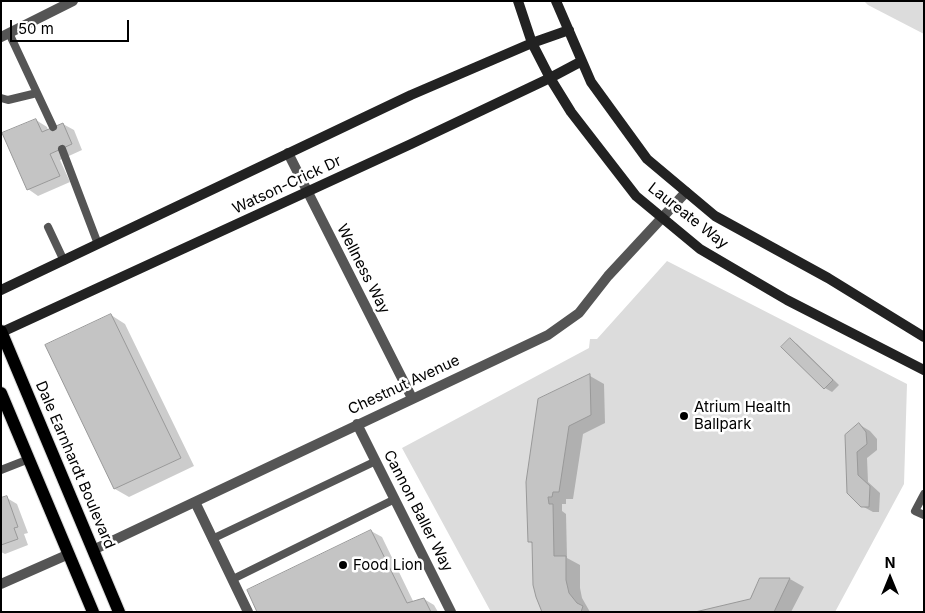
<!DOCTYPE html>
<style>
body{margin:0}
#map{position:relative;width:925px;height:613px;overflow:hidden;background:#fff;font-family:Inter,sans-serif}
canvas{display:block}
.frame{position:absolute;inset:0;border:2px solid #000;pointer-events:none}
.north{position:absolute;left:865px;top:553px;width:50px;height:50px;-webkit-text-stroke:4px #fff;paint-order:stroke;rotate:0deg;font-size:14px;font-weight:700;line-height:20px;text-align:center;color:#000}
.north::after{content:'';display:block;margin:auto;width:18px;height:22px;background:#000;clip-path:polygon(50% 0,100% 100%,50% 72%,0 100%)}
.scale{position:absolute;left:10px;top:20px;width:119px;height:22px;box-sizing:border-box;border:2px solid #000;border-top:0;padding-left:6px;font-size:15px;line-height:18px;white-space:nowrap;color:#000;-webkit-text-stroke:4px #fff;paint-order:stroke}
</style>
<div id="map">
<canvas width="925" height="613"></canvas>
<div class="frame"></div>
<div class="north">N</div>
<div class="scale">50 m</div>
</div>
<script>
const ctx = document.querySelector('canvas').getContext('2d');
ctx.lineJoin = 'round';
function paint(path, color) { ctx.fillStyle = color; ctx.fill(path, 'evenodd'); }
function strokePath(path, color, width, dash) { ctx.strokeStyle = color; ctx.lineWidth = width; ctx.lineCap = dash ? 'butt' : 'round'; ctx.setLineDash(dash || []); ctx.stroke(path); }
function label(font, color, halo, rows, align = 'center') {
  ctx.font = font + ' Inter,sans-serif'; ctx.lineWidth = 5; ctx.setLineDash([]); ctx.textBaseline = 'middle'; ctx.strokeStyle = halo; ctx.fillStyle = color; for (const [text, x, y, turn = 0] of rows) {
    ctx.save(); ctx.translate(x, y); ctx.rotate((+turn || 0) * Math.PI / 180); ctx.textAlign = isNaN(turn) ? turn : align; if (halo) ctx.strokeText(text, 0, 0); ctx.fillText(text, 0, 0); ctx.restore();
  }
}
paint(new Path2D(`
 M864,1H924V34L868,5Z
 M667,261L907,384L904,484L835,612H491L402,448L589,348L590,339H597Z`), '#dcdcdc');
paint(new Path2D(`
 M36,120L47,127L48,130L63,124L74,130L82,150L60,160L70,182L38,196L28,189Z
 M111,315L125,324L194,466L129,497L115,489L47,346Z
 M790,340L797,344L839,385L832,392L825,388L783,347Z
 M590,376L604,384L605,423L583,434L573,499H566V504H562V511L566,514L567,558L580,565V588L582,598L590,612H544L533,544L529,541L528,482Z
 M860,425L870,431L877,439V450L867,458L868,482L880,493L879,512H873L862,506L848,493Z
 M7,498L17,504L28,533L24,534L28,545L5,554L1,552V500Z
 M371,531L382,537L414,603L424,599L434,605L438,612H259Z
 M790,579L804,587L791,612H699L751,600L761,580Z`), '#0003');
const building = new Path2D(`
 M36,119L42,132L63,123L72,144L50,154L60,176L27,190L2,133Z
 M111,314L181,458L114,489L45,345Z
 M790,338L833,380L824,389L781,347Z
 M590,374L591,415L569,426L559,492H553L552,497H548L549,504H553L554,556H566V580L569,593L577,603L583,606L581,612H542L536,597L533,585L532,542H528L526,482L538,399Z
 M859,423L866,432L867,444L857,452L858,475L870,486L869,507H861L847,493L845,435Z
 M7,496L18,527L14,528L18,539L1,545V498Z
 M371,530L407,603L424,598L431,612H257L247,590Z
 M760,578H790L774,612H695L750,599Z`);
paint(building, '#c4c4c4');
strokePath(building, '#999', 1);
const primary = new Path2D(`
 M1,331L119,612
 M1,393L93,612`);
strokePath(primary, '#dbdbdb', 14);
strokePath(new Path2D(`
 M9,33L53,127
 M1,98L8,100L37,93
 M62,149L98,244
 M48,227L64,261
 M1,470L29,459
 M924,494L915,511L924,515
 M212,539L376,461
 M233,579L395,499`), '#555', 8);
strokePath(new Path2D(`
 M1,37L73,1
 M288,153L412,398
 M357,424L451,612
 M195,502L248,612
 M93,550L548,335L579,313L608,276L686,192
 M1,584L69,554`), '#555', 10);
strokePath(new Path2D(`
 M518,1L532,43L550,78L571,112L636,196L700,249L787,300L924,370
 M556,1L591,82L647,159L715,216L828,278L924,337
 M1,290L411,95L532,43L569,30
 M2,332L411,144L550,78L582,61`), '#222', 10);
strokePath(primary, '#000', 12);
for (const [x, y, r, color] of [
 [684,416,5,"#000"],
 [343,565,5,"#000"]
]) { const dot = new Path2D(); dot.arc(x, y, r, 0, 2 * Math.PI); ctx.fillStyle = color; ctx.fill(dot); strokePath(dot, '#fff', 2); }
label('15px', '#000', '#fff', [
 ["Watson-Crick Dr",287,185,-25],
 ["Laureate Way",688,216,38],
 ["Wellness Way",363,269,63],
 ["Chestnut Avenue",404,385,-25],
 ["Dale Earnhardt Boulevard",75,465,67],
 ["Cannon Baller Way",418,511,63]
]);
label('15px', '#000', '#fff', [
 ["Atrium Health",694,407],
 ["Ballpark",694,424],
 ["Food Lion",353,565]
], 'left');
</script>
